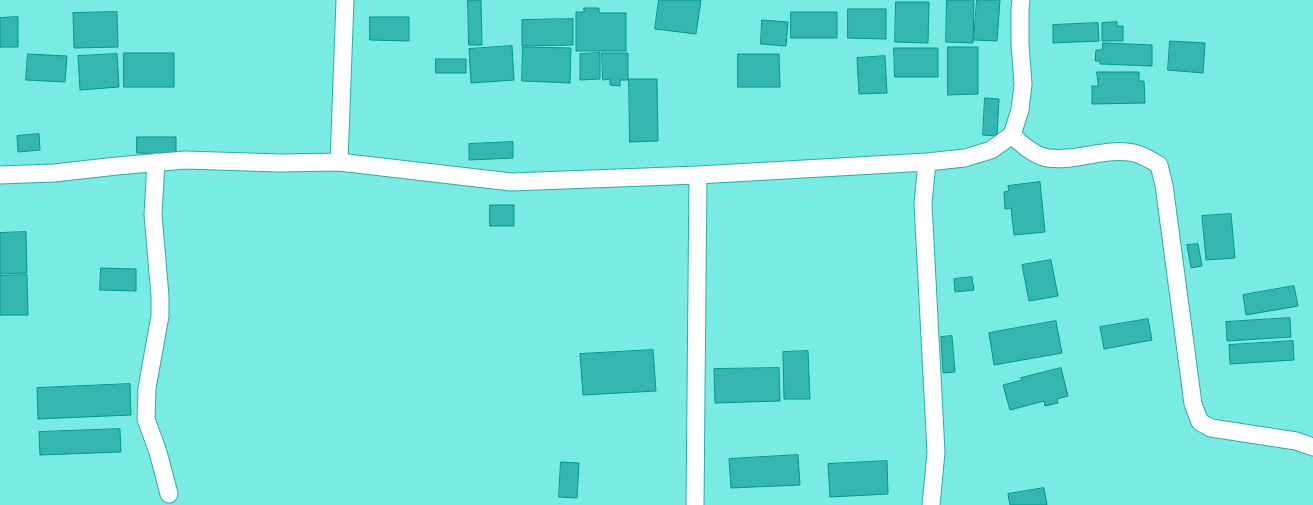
<!DOCTYPE html>
<style>
body{margin:0}
canvas{display:block;background:#79ebe2}
</style>
<canvas width="1313" height="505"></canvas>
<script>
const ctx = document.querySelector('canvas').getContext('2d');
ctx.lineJoin = 'round';
function paint(path, color) { ctx.fillStyle = color; ctx.fill(path, 'evenodd'); }
function strokePath(path, color, width, dash) { ctx.strokeStyle = color; ctx.lineWidth = width; ctx.lineCap = dash ? 'butt' : 'round'; ctx.setLineDash(dash || []); ctx.stroke(path); }
const building = new Path2D(`
 M468,0H481L482,45H469Z
 M659,0H701L696,34L655,29Z
 M947,0H974L973,43L946,42Z
 M977,0H1000L997,41L974,40Z
 M896,2H929L928,43L895,42Z
 M584,8H599V13H626V51H576V12H584Z
 M848,9H886V39L848,38Z
 M117,12L118,47L74,48L73,13Z
 M791,12H837V38H791Z
 M18,17V47H0V18Z
 M370,17H409V41L370,40Z
 M573,19V45L522,46V20Z
 M762,20L788,22L786,46L761,44Z
 M1117,22V26H1123V41H1102V23Z
 M1098,23L1099,41L1053,43V25Z
 M1170,41L1205,43L1203,73L1168,70Z
 M1103,43L1152,45V66L1100,64V61H1095L1096,50H1102Z
 M512,46L514,80L471,83L469,49Z
 M523,47L571,48L570,83L522,81Z
 M948,47H978V94L948,95Z
 M894,48H938V77H895Z
 M124,53H174V87H124Z
 M600,53V79L580,80V54Z
 M602,53H628V80H620V86L610,85V79L603,80Z
 M28,54L67,56L65,82L26,80Z
 M117,54L119,87L80,90L78,56Z
 M738,54H779L780,87H738Z
 M885,56L887,93L859,94L857,58Z
 M436,59H466V73H436Z
 M1097,72H1139V81H1144L1145,103L1092,104V86H1098Z
 M629,79H657L658,141L630,142Z
 M985,98L999,99L997,136L983,135Z
 M39,134L40,150L18,152L17,136Z
 M137,137H176V154L137,153Z
 M513,142V158L469,160V144Z
 M1040,182L1045,232L1014,235L1011,208L1005,209L1004,192L1009,191L1008,186Z
 M490,205H514V226H490Z
 M1231,214L1235,258L1206,260L1202,216Z
 M26,232L27,273L0,274V233Z
 M1198,244L1202,266L1191,268L1187,245Z
 M1051,260L1058,296L1029,301L1022,265Z
 M101,268L136,269V291L100,290Z
 M27,275L28,315H0V276Z
 M972,277L974,290L955,292L954,279Z
 M1294,286L1298,306L1246,315L1243,295Z
 M1290,318L1291,337L1227,341L1226,322Z
 M1148,319L1152,340L1104,349L1100,327Z
 M1056,321L1062,353L994,365L989,333Z
 M952,336L955,372L943,373L941,337Z
 M1293,341L1294,360L1230,364L1229,345Z
 M653,350L656,391L583,395L580,354Z
 M808,351L810,399H784L783,352Z
 M779,368L780,401L715,403L714,369Z
 M1061,368L1068,396L1057,399L1058,403L1045,406L1044,401L1010,410L1003,385L1022,380L1021,378Z
 M130,384L131,415L38,419L37,388Z
 M120,429L121,452L40,455L39,432Z
 M798,455L800,485L731,488L729,459Z
 M887,461L888,494L830,497L828,464Z
 M561,462L579,463L577,498L559,497Z
 M1044,488L1047,505H1010L1008,494Z`);
paint(building, '#35b7af');
strokePath(building, '#02968f', 1);
const street = new Path2D(`
 M1012,135C1021,144 1035,156 1048,158C1077,162 1105,147 1134,153C1143,155 1151,160 1159,165L1164,185L1193,404L1200,422L1211,428L1296,441L1313,447
 M156,162L153,215L160,296V316L147,388L146,419L158,452L169,494
 M339,162L345,0
 M927,162L923,204L936,452L931,505
 M0,175L54,173L117,166L185,160L280,163L339,162L511,182L698,175L927,162L965,158L991,150L1012,135L1020,110L1023,84L1020,44V9L1021,0
 M695,505L698,175`);
strokePath(street, '#30aba4', 19);
strokePath(street, '#fff', 17);
</script>
